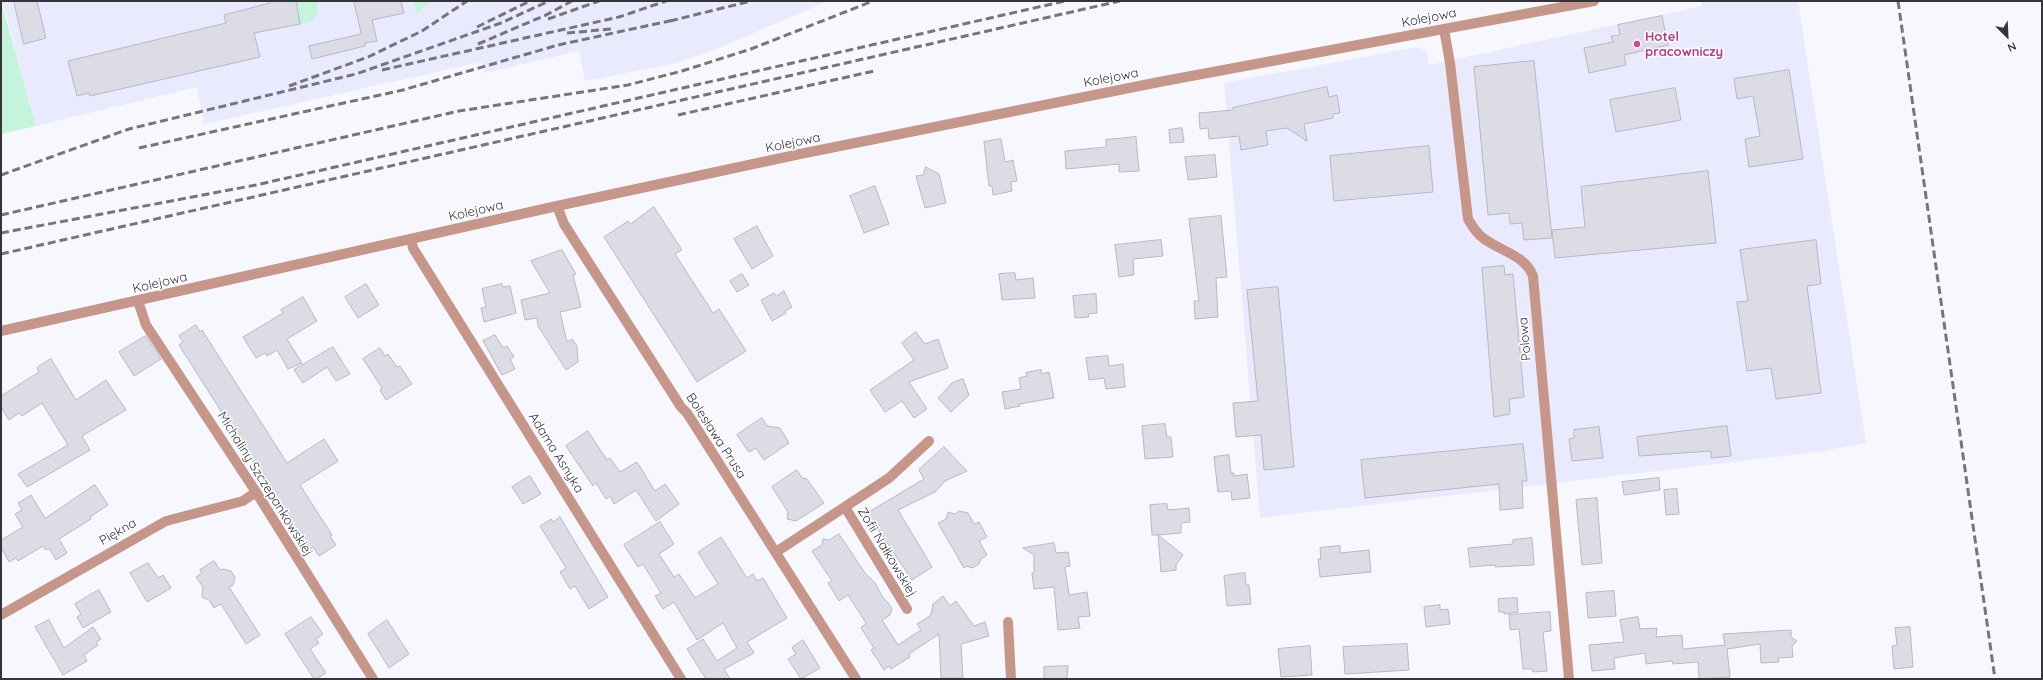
<!DOCTYPE html>
<meta charset="utf-8">
<style>
body{margin:0}
#map{position:relative;width:2043px;height:680px;overflow:hidden;background:#f7f7fe;font-family:Quicksand,sans-serif}
canvas{display:block}
.frame{position:absolute;inset:0;border:2px solid #343439;pointer-events:none}
.north{position:absolute;left:1987px;top:16px;width:40px;height:40px;-webkit-text-stroke:3px #fff;paint-order:stroke;rotate:156deg;font-size:11px;font-weight:700;line-height:16px;text-align:center;color:#343439}
.north::after{content:'';display:block;margin:auto;width:14px;height:18px;background:#343439;clip-path:polygon(50% 0,100% 100%,50% 72%,0 100%)}
</style>
<div id="map">
<canvas width="2043" height="680"></canvas>
<div class="frame"></div>
<div class="north">N</div>
</div>
<script>
const ctx = document.querySelector('canvas').getContext('2d');
ctx.lineJoin = 'round';
function paint(path, color) { ctx.fillStyle = color; ctx.fill(path, 'evenodd'); }
function strokePath(path, color, width, dash) { ctx.strokeStyle = color; ctx.lineWidth = width; ctx.lineCap = dash ? 'butt' : 'round'; ctx.setLineDash(dash || []); ctx.stroke(path); }
function label(font, color, halo, rows, align = 'center') {
  ctx.font = font + ' Quicksand,sans-serif'; ctx.lineWidth = 3; ctx.setLineDash([]); ctx.textBaseline = 'middle'; ctx.strokeStyle = halo; ctx.fillStyle = color; for (const [text, x, y, turn = 0] of rows) {
    ctx.save(); ctx.translate(x, y); ctx.rotate((+turn || 0) * Math.PI / 180); ctx.textAlign = isNaN(turn) ? turn : align; if (halo) ctx.strokeText(text, 0, 0); ctx.fillText(text, 0, 0); ctx.restore();
  }
}
paint(new Path2D(`
 M2,1H413L416,15L431,1H828L721,47L677,63L585,81L579,51L485,73L481,62L204,124L197,87L36,126Z
 M1702,1H1798L1866,443L1817,452L1260,518L1224,83L1418,47L1427,52L1429,65L1702,6Z`), '#e9eafd');
paint(new Path2D(`
 M1,1L36,126L1,134Z
 M296,1H317L318,14L310,22L300,24Z
 M413,1H431L416,15Z`), '#c5f4dc');
const building = new Path2D(`
 M14,1H37L46,38L24,44Z
 M270,1H296L300,24L254,33L260,57L90,96L89,93L77,96L68,61L226,23L224,15L270,3Z
 M354,1H401L404,13L372,20L377,41L365,43V46L312,59L309,46L361,34Z
 M1662,16L1668,45L1624,55L1626,65L1589,73L1584,48L1613,42L1611,36L1620,35L1618,25Z
 M1534,61L1552,238L1524,240L1522,223L1510,224L1509,213L1488,215L1474,67Z
 M1789,70L1803,159L1749,167L1745,139L1760,136L1753,96L1737,99L1734,79Z
 M1327,87L1329,97L1337,95L1340,113L1333,114V118L1304,124L1307,141L1287,128L1266,131L1268,145L1241,150L1239,136L1209,139L1208,128L1200,129L1199,113L1233,110V108Z
 M1675,88L1681,120L1616,132L1610,100Z
 M1182,128L1184,142L1170,143L1169,130Z
 M1136,137L1139,171L1119,172V164L1066,169L1065,151L1106,147V140Z
 M1001,139L1005,162L1013,160L1017,181L1011,182L1012,191L993,195L992,186H989L984,142Z
 M1429,146L1433,192L1334,201L1330,156Z
 M1215,155L1217,177L1188,180L1185,157Z
 M926,167L939,174L946,203L925,208L916,176L923,175Z
 M1708,171L1716,243L1555,258L1552,230L1585,227L1581,187Z
 M875,186L889,224L864,233L850,196Z
 M654,207L682,250L675,254L713,313L719,309L746,351L697,382L604,237L628,221L630,224Z
 M1221,216L1227,277L1216,278L1218,317L1195,319L1194,301H1199L1189,219Z
 M757,226L773,256L752,269L734,239Z
 M1161,240L1163,256L1133,259L1134,275L1119,277L1115,245Z
 M1816,240L1821,284L1807,286L1821,393L1776,399L1771,368L1747,371L1737,302L1748,301L1740,250Z
 M562,250L576,274L573,275L581,307L560,312L567,342L572,339L577,346L578,362L566,370L538,326L537,318L525,320L521,300L550,293L531,261Z
 M1504,266L1505,275L1513,274L1524,397L1509,399L1510,414L1494,417L1482,268Z
 M1015,273L1016,280L1033,278L1035,298L1002,300L999,274Z
 M742,274L749,285L737,292L730,281Z
 M366,284L379,305L358,318L345,297Z
 M502,284L503,287L510,286L516,313L484,322L481,308L486,307L482,289Z
 M1278,287L1294,467L1264,470L1261,435L1236,437L1233,403L1258,401L1247,290Z
 M784,291L792,307L785,311L786,313L772,321L761,300L774,293L776,296Z
 M1096,294L1097,313L1088,314L1089,317L1075,318L1073,296Z
 M303,297L317,321L287,339L302,363L288,369L277,350L267,356L265,353L256,358L243,337L283,313L281,310Z
 M196,325L200,332L202,330L287,463L324,439L338,461L300,485L332,535L330,536L336,545L319,556L313,547L309,550L179,345L183,342L179,336Z
 M916,332L925,344L938,339L948,368L909,382L927,409L914,418L902,401L885,412L870,390L914,360L902,343Z
 M495,335L503,348L507,346L514,357L510,359L515,369L502,375L483,341Z
 M146,336L161,359L134,376L119,352Z
 M333,347L350,374L336,381L327,367L303,383L294,370Z
 M380,348L385,356L388,354L397,367L400,366L412,384L386,400L380,390L382,388L363,359Z
 M1108,356L1109,366L1123,364L1125,387L1106,389L1104,378L1089,380L1086,358Z
 M51,359L76,400L106,380L126,410L82,436L90,450L27,487L18,474L68,445L42,403L22,416L19,413L9,420L1,407V396L39,372L37,368Z
 M1041,370L1042,374L1049,372L1054,398L1019,404L1020,406L1005,409L1002,392L1021,389L1019,378L1027,376L1026,373Z
 M963,379L969,395L951,412L938,398L952,383Z
 M762,418L767,426L780,428L789,443L764,460L756,448L749,452L737,435Z
 M1165,424L1167,437H1171L1173,457L1145,459L1142,426Z
 M1727,426L1731,456L1711,458V451L1639,456L1637,437Z
 M1599,427L1603,458L1572,461L1569,439L1574,438V430Z
 M588,431L607,460L610,458L620,472L637,462L655,491L665,484L679,504L656,521L636,490L614,504L610,496L606,499L596,483L593,486L566,446Z
 M1523,444L1527,481H1522L1523,508L1500,510L1499,484L1365,498L1361,460Z
 M944,447L967,471L945,481L935,492L898,510L932,567L912,580L867,513L924,479L919,470Z
 M1229,455L1231,473H1234V476L1247,474L1250,498L1232,500L1231,491L1218,492L1214,457Z
 M797,470L802,478L807,479L824,503L796,521L787,519L788,512L772,487Z
 M530,476L541,494L523,504L512,487Z
 M1659,478L1660,490L1624,495L1622,482Z
 M95,485L108,505L90,517L91,519L59,539L67,553L56,560L49,548L46,550L43,546L18,561L16,558L9,562L1,547V540L23,527L15,514L22,510L18,503L31,495L45,518Z
 M1677,489L1679,514L1666,515L1664,490Z
 M1597,498L1602,563L1582,565L1576,500Z
 M1167,504L1168,510L1189,508L1190,522L1181,523V533L1158,535L1183,555L1176,565V570L1161,572L1158,535H1152L1150,505Z
 M959,511L968,513L974,524L979,522L987,537L979,541L987,555L981,559L979,564L972,568L967,566L964,568L938,523L946,519L948,512L955,514Z
 M560,517L608,597L589,609L575,586L570,589L560,572L566,568L540,526L551,519L553,522Z
 M660,522L674,544L659,554L674,577L679,574L695,598L718,584L698,552L721,537L747,578L753,574L757,581L763,578L787,618L747,642L754,653L724,669L730,679H706L687,649L703,639L717,661L737,648L723,623L697,640L674,602L663,609L655,596L661,593L643,564L638,567L624,545Z
 M839,534L865,573L875,583L882,596L892,608L890,615L882,620L898,645L921,630L917,624L931,615L933,604L943,596L950,606L956,601L974,626L985,622L989,636L961,644L963,678H941L939,634L909,654L910,657L891,669L889,666L884,670L871,650L874,648L861,628L866,623L848,595L839,601L828,583L832,581L812,551L822,545L823,539L829,540Z
 M1532,538L1534,565L1495,567V565L1470,567L1468,548L1513,544V540Z
 M1054,543L1056,553L1068,552L1070,566L1065,567L1069,595L1087,592L1090,616L1078,617L1080,628L1058,630L1054,587L1034,589L1032,573H1034V555L1023,548Z
 M1340,546V553L1369,550L1371,572L1320,577L1318,559H1321L1320,548Z
 M214,561L220,570L223,569L231,571L235,577L233,585L229,587L260,635L246,644L221,604L214,608L209,600L202,597L203,587L196,577L202,573L200,570Z
 M148,563L158,578L163,575L171,588L147,602L130,573Z
 M1245,573L1246,585H1249L1251,604L1227,606L1224,576Z
 M99,590L111,612L83,628L77,617L81,614L75,604Z
 M1614,591L1616,616L1588,618L1586,593Z
 M1517,598L1518,612L1504,614V612H1499L1498,599Z
 M1440,605V610L1448,609L1450,624L1426,627L1424,607Z
 M1550,612L1551,631L1543,632L1547,671L1533,672L1532,669H1523L1519,629L1510,630L1509,615Z
 M311,617L323,634L316,639L319,643L310,649L326,673L316,679H314L285,634Z
 M1638,617L1640,629L1657,628L1656,637L1682,635L1683,649L1725,645L1723,634L1791,630V637L1797,641L1792,646L1793,657L1778,658L1779,662L1761,663L1760,644L1727,649L1730,677L1699,679L1698,662L1673,664L1672,661L1646,664L1645,653L1614,658L1615,669L1592,671L1589,645L1624,642L1620,620Z
 M49,620L64,648L93,627L101,639L96,642L98,645L84,655L87,661L63,675L35,627Z
 M387,620L409,654L389,668L368,634Z
 M1910,627L1913,667L1894,669L1892,646L1897,645L1895,628Z
 M803,640L820,668L801,679L788,659L796,654L792,648Z
 M1407,644L1409,670L1345,674L1343,647Z
 M1310,646L1312,675L1281,677L1278,649Z
 M1068,666L1067,679H1044V667Z`);
paint(building, '#dcdce7');
strokePath(building, '#b7b8c2', 1);
strokePath(new Path2D(`
 M1444,29L1450,63L1468,219C1472,226 1476,233 1483,238C1500,251 1525,255 1533,276L1569,679
 M557,206L564,224L681,407L687,413L856,679
 M411,239L413,248L681,679
 M138,301L146,325L256,492L373,679
 M1,331L557,206L800,154L1159,82L1594,1
 M845,507L907,609
 M776,552L889,478L929,441
 M1,615L166,521L243,501L256,492
 M1008,622L1011,679`), '#c7968a', 10);
strokePath(new Path2D(`
 M1898,1L1995,679
 M548,19L599,1
 M670,21L751,1
 M477,27L530,1
 M567,33L611,29
 M478,44L546,15L572,1
 M382,70L619,17L666,1
 M289,86L368,57L422,31L467,1
 M678,115L874,71
 M139,148L403,90L558,45L674,20
 M1,175L129,129L356,74L501,23L549,1
 M1,215L459,111L628,85L682,71L751,49L873,1
 M1,233L256,185L1065,1
 M1,254L1120,1`), '#75757a', 3, [8, 4]);
for (const [x, y, r, color] of [
 [1637,44,4,"#d1479c"]
]) { const dot = new Path2D(); dot.arc(x, y, r, 0, 2 * Math.PI); ctx.fillStyle = color; ctx.fill(dot); strokePath(dot, '#fff', 1.5); }
label('13px', '#343439', '#fff', [
 ["Kolejowa",1429,18,-11],
 ["Kolejowa",1111,78,-11],
 ["Kolejowa",793,143,-12],
 ["Kolejowa",476,211,-13],
 ["Kolejowa",160,283,-13],
 ["Polowa",1525,339,-95],
 ["Bolesława Prusa",716,436,57],
 ["Adama Asnyka",556,453,58],
 ["Michaliny Szczepankowskiej",265,484,58],
 ["Piękna",118,532,-30],
 ["Zofii Nałkowskiej",887,552,59]
]);
label('bold 13px', '#b23c85', '#fff', [
 ["Hotel",1645,37],
 ["pracowniczy",1645,52]
], 'left');
</script>
